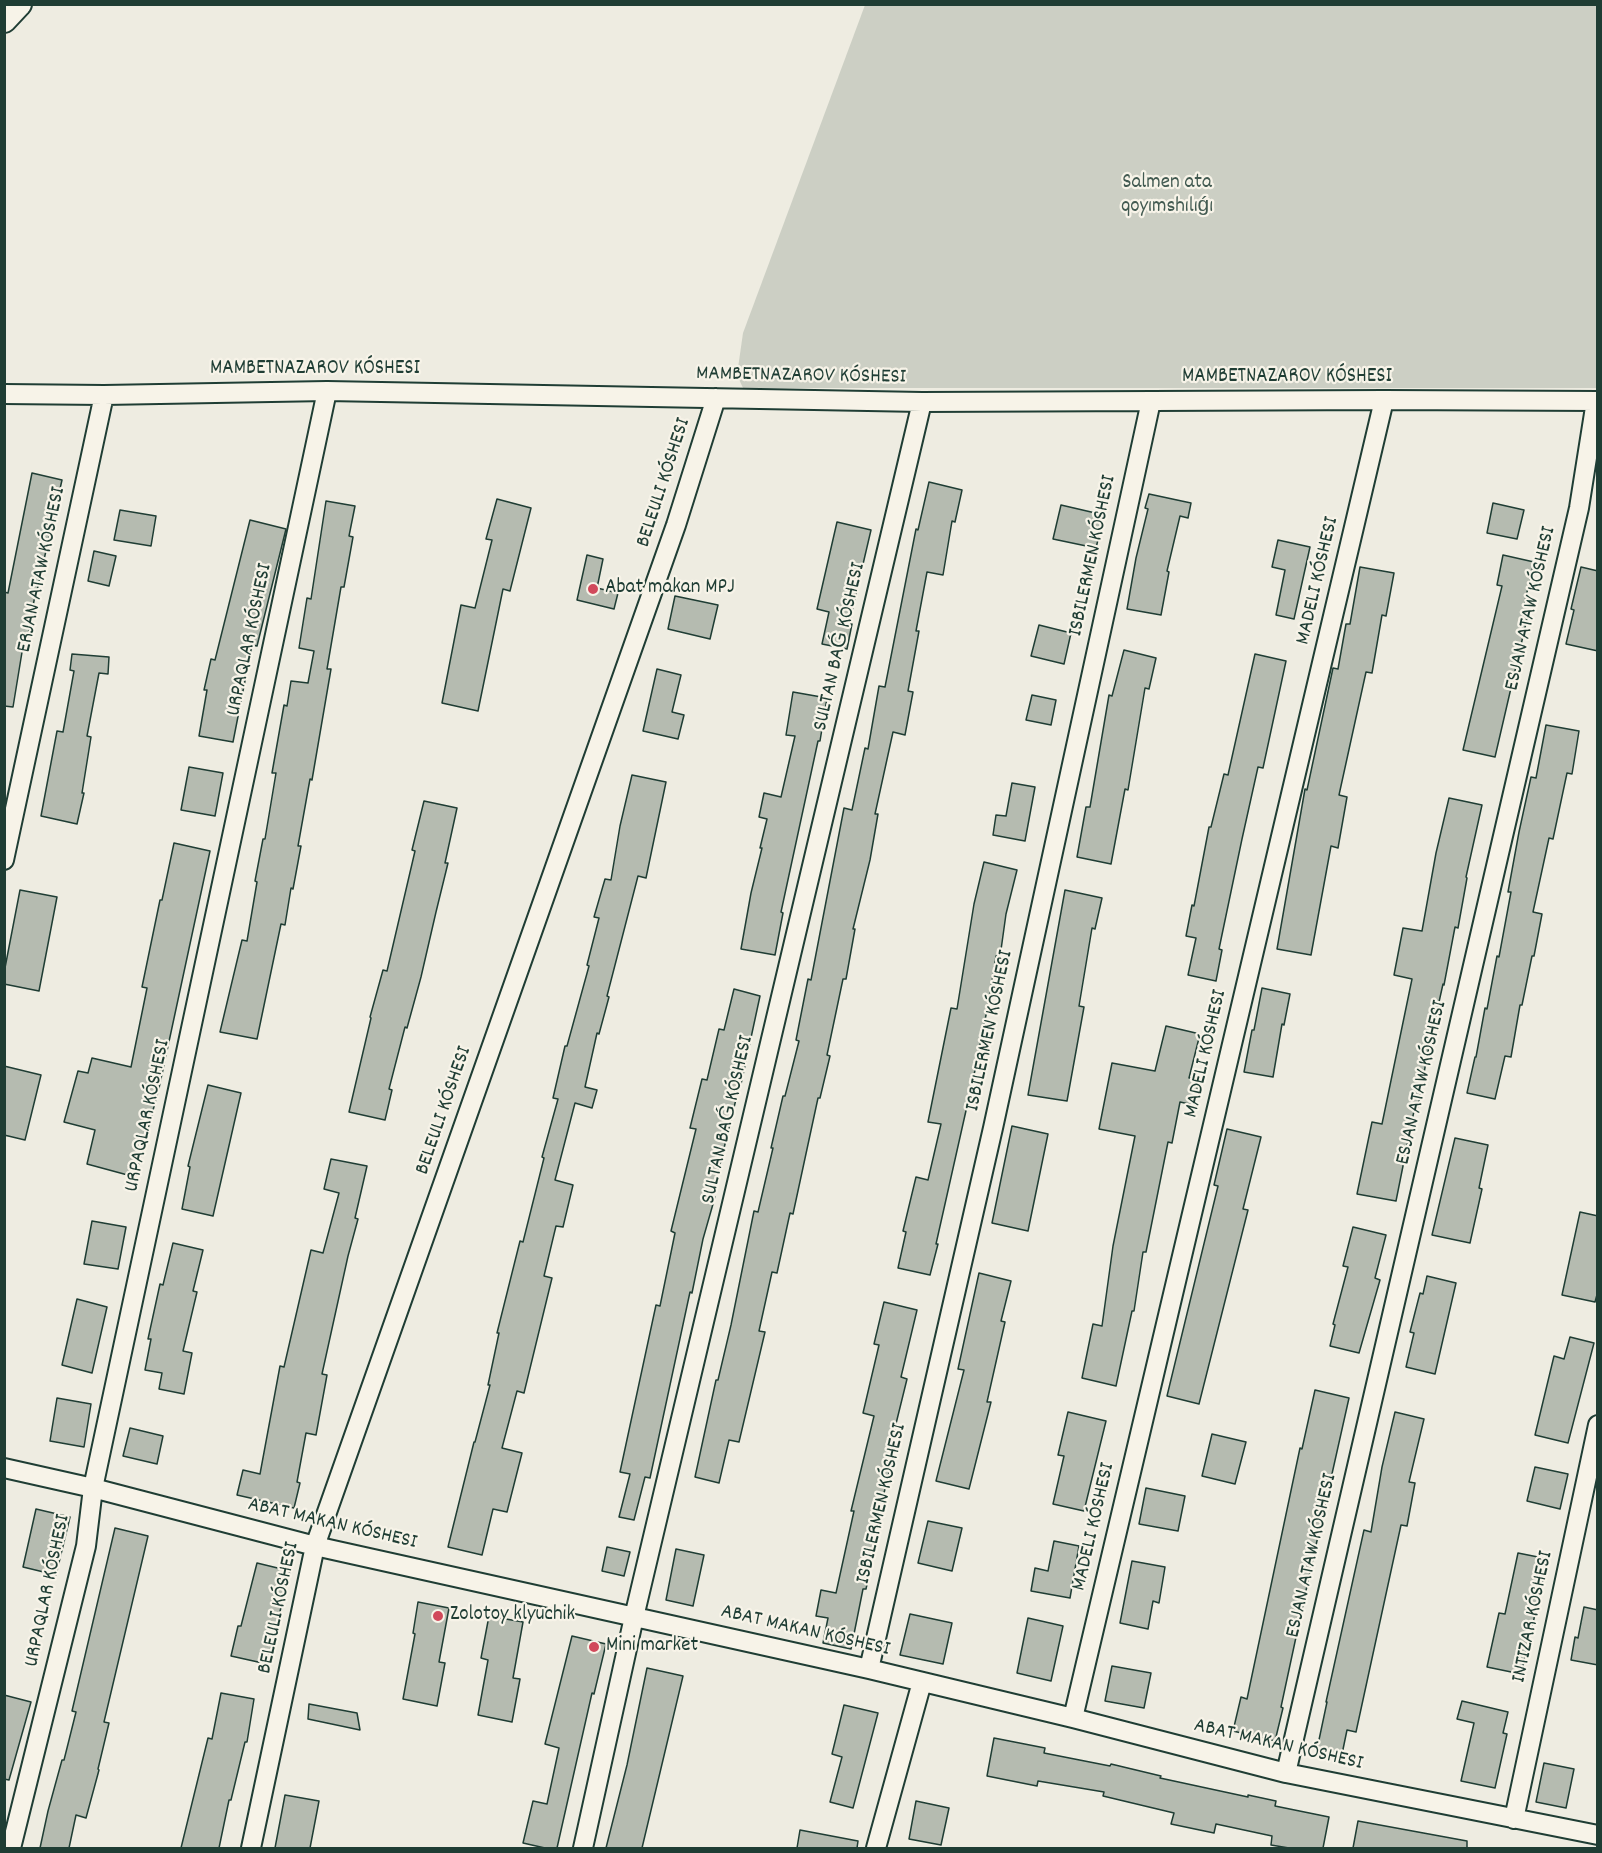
<!DOCTYPE html>
<meta charset="utf-8">
<style>
body{margin:0}
#map{position:relative;width:1602px;height:1853px;overflow:hidden;background:#eeece1;font-family:Dekko,sans-serif}
canvas{display:block}
.frame{position:absolute;inset:0;border:6px solid #1f3d34;pointer-events:none}
</style>
<div id="map">
<canvas width="1602" height="1853"></canvas>
<div class="frame"></div>
</div>
<script>
const ctx = document.querySelector('canvas').getContext('2d');
ctx.lineJoin = 'round';
function paint(path, color) { ctx.fillStyle = color; ctx.fill(path, 'evenodd'); }
function strokePath(path, color, width, dash) { ctx.strokeStyle = color; ctx.lineWidth = width; ctx.lineCap = dash ? 'butt' : 'round'; ctx.setLineDash(dash || []); ctx.stroke(path); }
function label(font, color, halo, rows, align = 'center') {
  ctx.font = font + ' Dekko,sans-serif'; ctx.lineWidth = 4.5; ctx.setLineDash([]); ctx.textBaseline = 'middle'; ctx.strokeStyle = halo; ctx.fillStyle = color; for (const [text, x, y, turn = 0] of rows) {
    ctx.save(); ctx.translate(x, y); ctx.rotate((+turn || 0) * Math.PI / 180); ctx.textAlign = isNaN(turn) ? turn : align; if (halo) ctx.strokeText(text, 0, 0); ctx.fillText(text, 0, 0); ctx.restore();
  }
}
paint(new Path2D(`
 M865,5H1597V388H743L737,375L743,333Z`), '#cccfc4');
const building = new Path2D(`
 M32,473L62,480L36,595H35L27,641L24,640L13,707L4,706V592L8,593Z
 M929,482L962,490L955,522L952,521L943,575L927,572L916,631H919L908,691L913,692L905,735L893,732L875,814H878L870,860L853,929H855L846,979H843L827,1055L830,1056L820,1098H818L793,1214L790,1213L777,1273L772,1272L759,1331L765,1332L739,1442L729,1440L719,1483L695,1477L716,1380H718L731,1325L754,1211L758,1212L773,1148H771L783,1096H785L799,1041L796,1040L808,979L811,980L844,808L852,810L865,748L868,749L879,686L885,687L916,529L918,530Z
 M1149,494L1191,503L1188,518L1180,516L1167,571L1169,572L1161,615L1127,609L1136,558L1148,509L1145,508Z
 M497,499L531,508L510,591L503,589L478,711L442,703L461,605L475,608L492,540L486,539Z
 M326,501L355,506L349,536L353,537L344,587H341L327,669H331L312,780L310,779L298,846H301L293,889L291,888L285,925L281,924L257,1039L220,1032L242,940L247,941L257,882L255,881L263,839H265L276,773H272L284,705L287,706L291,681L308,683L314,651L299,648L307,598L311,599Z
 M1493,503L1524,510L1517,539L1487,533Z
 M1061,505L1104,515L1096,548L1053,539Z
 M120,510L156,516L151,546L114,540Z
 M250,520L286,529L257,646L252,645L233,742L199,736L207,690H204L211,659L215,660Z
 M837,522L871,530L849,624H852L847,649L822,644L829,612L817,609Z
 M1278,540L1310,547L1294,619L1276,615L1285,570L1272,567Z
 M94,551L116,556L109,586L88,581Z
 M587,555L603,559L597,588L618,593L614,609L577,600Z
 M1503,555L1534,562L1524,605L1530,606L1495,757L1463,750L1502,586L1497,585Z
 M1360,567L1394,573L1386,616L1382,615L1372,673L1366,672L1339,795L1347,797L1338,848L1331,846L1311,955L1277,949L1305,789L1307,790L1333,668L1338,669L1346,624H1350Z
 M1581,567L1598,571V651L1566,644L1574,610L1571,609Z
 M675,596L718,605L710,639L668,629Z
 M1039,625L1071,633L1064,664L1031,656Z
 M1124,650L1156,658L1149,689L1145,688L1128,790L1125,789L1111,864L1077,857L1086,807H1090L1109,695L1112,696Z
 M72,654L109,657L108,674L99,673L87,736L91,737L82,793H84L77,824L41,816L57,731L63,732L74,671L70,670Z
 M1255,654L1286,661L1263,768L1258,767L1242,839L1219,949L1222,950L1216,981L1188,975L1196,938L1186,936L1192,905L1194,906L1209,827H1211L1224,774L1228,775Z
 M657,669L681,675L672,712L684,715L678,739L643,731Z
 M793,692L827,698L820,741H818L781,912L783,913L775,955L741,949L751,893L762,848H760L767,819L759,817L764,793L781,797L795,736L786,735Z
 M1032,695L1056,700L1051,725L1026,720Z
 M1546,725L1579,731L1572,774L1567,773L1553,839L1549,838L1533,912L1542,914L1534,956H1532L1522,1005H1520L1511,1057L1505,1056L1495,1099L1467,1093L1475,1057H1476L1485,1008L1487,1009L1497,956L1499,957L1511,892H1508L1519,832L1531,777L1536,778Z
 M189,767L223,773L215,816L181,810Z
 M632,775L666,782L646,878L638,876L607,996L609,997L599,1034L597,1033L585,1087L597,1090L592,1108L575,1103L555,1180L573,1185L563,1227L556,1226L544,1276L552,1278L524,1393L517,1391L502,1448L522,1453L507,1512L493,1509L482,1555L448,1547L474,1442H475L490,1385H488L499,1333H497L520,1241L523,1242L544,1158L542,1157L558,1099L553,1098L565,1046H567L589,966L587,965L599,918L594,917L605,879L611,880L620,826Z
 M1012,783L1035,787L1025,841L993,835L996,815L1006,816Z
 M1449,798L1482,805L1466,877L1467,878L1458,928L1455,927L1444,985L1443,984L1427,1056L1418,1107L1415,1106L1396,1201L1357,1194L1372,1122L1382,1124L1412,979L1394,975L1403,928L1422,931L1436,853Z
 M424,801L457,808L445,863H448L436,912L421,977L407,1028L405,1027L389,1089L392,1090L385,1120L349,1112L371,1018L370,1017L383,970L387,971L415,851L412,850Z
 M174,843L210,851L159,1088L135,1177L87,1164L95,1130L64,1122L78,1071L88,1073L92,1058L131,1067L147,988L142,987L160,900H162Z
 M984,862L1017,870L1006,914L1000,957L996,956L989,1000L974,1075L936,1244H938L930,1275L898,1268L906,1232L903,1231L916,1177L928,1180L941,1124L928,1122L951,1008L957,1009L974,904Z
 M20,890L57,897L39,991L4,984V973Z
 M1065,890L1102,898L1095,929L1092,928L1079,1006L1084,1007L1067,1101L1028,1095Z
 M1262,988L1290,994L1284,1025L1282,1024L1273,1077L1244,1072L1252,1030H1254Z
 M734,989L760,996L741,1084L740,1083L712,1197H715L703,1239L692,1293L690,1292L650,1478L645,1477L634,1520L619,1517L630,1474L620,1472L656,1305L660,1306L675,1233L671,1231L696,1129L690,1128L702,1079L707,1080L719,1029L724,1030Z
 M1166,1026L1200,1034L1189,1078L1199,1080L1194,1105L1180,1102L1172,1143L1168,1142L1146,1252H1143L1134,1311H1132L1116,1386L1082,1378L1093,1324L1102,1326L1113,1246L1135,1136L1099,1129L1112,1063L1155,1071Z
 M4,1066L41,1075L25,1140L4,1135Z
 M208,1085L241,1093L213,1216L182,1209L190,1167L188,1166Z
 M1012,1126L1048,1134L1028,1231L992,1223Z
 M1227,1129L1261,1137L1243,1209L1248,1210L1199,1404L1167,1396L1218,1186L1214,1185Z
 M1455,1138L1488,1145L1479,1188L1482,1189L1470,1243L1432,1235Z
 M331,1159L367,1166L355,1218L358,1219L348,1256L322,1374L327,1375L316,1435L306,1433L297,1482L300,1483L294,1508L237,1495L243,1470L260,1474L280,1366L284,1367L311,1250L323,1253L339,1193L324,1189Z
 M1580,1212L1598,1216V1291L1595,1302L1562,1295Z
 M92,1221L126,1227L118,1269L84,1264Z
 M1353,1227L1386,1235L1375,1278L1380,1280L1359,1353L1330,1346L1335,1325L1333,1324L1348,1267L1343,1266Z
 M173,1243L203,1250L193,1291L197,1292L183,1351L192,1353L184,1394L159,1389L162,1373L145,1370L151,1339H148L160,1284L163,1285Z
 M979,1273L1011,1281L1001,1321L1005,1322L987,1402H991L969,1489L936,1481L964,1370L958,1369Z
 M1427,1276L1456,1283L1435,1374L1406,1367L1414,1333L1410,1332L1420,1293L1423,1294Z
 M77,1299L107,1307L92,1373L62,1365Z
 M884,1302L917,1310L901,1377L907,1379L892,1440L897,1441L873,1537L877,1538L866,1589H863L851,1649L823,1643L828,1618L816,1616L821,1590L836,1593L854,1511H851L874,1416L863,1413L879,1345L874,1344Z
 M1570,1337L1594,1343L1568,1443L1535,1435L1554,1356L1564,1359Z
 M1315,1390L1349,1398L1310,1572L1281,1707L1283,1708L1275,1741L1233,1731L1241,1697L1247,1699L1300,1448L1302,1449Z
 M57,1398L91,1404L84,1447L50,1441Z
 M1068,1412L1106,1421L1084,1511L1053,1504L1064,1456L1058,1455Z
 M1395,1412L1424,1419L1409,1482L1415,1483L1407,1526L1401,1525L1356,1732L1347,1730L1341,1759L1316,1754L1327,1702H1326L1364,1530L1371,1532L1382,1467Z
 M130,1428L163,1436L157,1464L123,1456Z
 M1212,1434L1246,1442L1235,1484L1202,1476Z
 M1535,1467L1568,1474L1560,1509L1527,1501Z
 M1146,1488L1185,1496L1178,1531L1139,1524Z
 M36,1509L70,1517L56,1575L23,1567Z
 M928,1521L962,1528L952,1571L918,1563Z
 M115,1528L148,1536L104,1722L109,1723L98,1769L99,1770L86,1818L76,1815L69,1848H40L48,1811L62,1760H64L76,1712L72,1711Z
 M1054,1541L1079,1546L1070,1598L1031,1591L1035,1568L1048,1571Z
 M607,1547L630,1552L624,1576L602,1571Z
 M676,1549L704,1555L693,1606L666,1600Z
 M1518,1553L1548,1559L1521,1674L1487,1667L1499,1613L1505,1614Z
 M1132,1561L1165,1567L1159,1603L1153,1601L1148,1629L1120,1623Z
 M257,1563L290,1571L267,1664L231,1656L238,1626H241Z
 M418,1602L449,1608L439,1662L445,1663L437,1706L403,1699L415,1634L413,1633Z
 M1584,1607L1598,1610V1665L1571,1660L1575,1637L1578,1638Z
 M910,1614L952,1623L943,1664L900,1655Z
 M489,1616L523,1622L513,1678L520,1679L512,1722L478,1715L488,1660L481,1658Z
 M1028,1618L1063,1626L1051,1681L1017,1673Z
 M572,1636L606,1644L594,1694L592,1693L557,1848H545L523,1843L533,1801L547,1804L559,1748L545,1744Z
 M1112,1666L1151,1673L1144,1708L1105,1701Z
 M647,1668L683,1676L642,1848H606L627,1765Z
 M221,1693L254,1699L247,1742H245L231,1800H229L219,1848H181L208,1738L212,1739Z
 M4,1695L31,1702L9,1780L4,1779Z
 M1462,1701L1508,1712L1503,1733L1507,1734L1495,1788L1461,1781L1474,1723L1457,1719Z
 M309,1704L357,1713L360,1730L308,1719Z
 M844,1705L878,1713L853,1808L830,1802L842,1757L832,1754Z
 M994,1738L1045,1748L1044,1753L1110,1766L1111,1764L1161,1776L1160,1778L1248,1797V1795L1276,1801L1275,1806L1329,1817L1323,1848H1289L1271,1845L1272,1836L1216,1824L1214,1833L1171,1824L1174,1813L1103,1796L1104,1792L1038,1781L1037,1786L987,1776Z
 M1544,1763L1574,1769L1566,1808L1536,1802Z
 M285,1795L319,1801L310,1848H275Z
 M916,1801L949,1808L941,1845L909,1839Z
 M1358,1821L1467,1841V1848H1353Z
 M800,1830L858,1841L857,1848H797Z`);
paint(building, '#b5bbb0');
strokePath(building, '#1f3d34', 1.5);
const street = new Path2D(`
 M4,394L104,395L327,391L922,402L1384,400L1598,401
 M4,860L104,395
 M4,1468L93,1488L315,1546L869,1669L1073,1718L1286,1773L1598,1835
 M869,1669L993,1128L1151,401
 M1073,1718L1384,400
 M1286,1773L1579,508L1596,401
 M1514,1819L1598,1425
 M11,1848L86,1546L93,1488L327,391
 M251,1848L315,1546L676,525L716,398
 M583,1848L634,1617L922,402
 M876,1848L922,1682`);
const secondary = new Path2D(`
 M4,20L19,4`);
strokePath(street, '#1f3d34', 22);
strokePath(secondary, '#1f3d34', 28);
strokePath(street, '#f7f3e8', 18);
strokePath(secondary, '#f7f3e8', 24);
for (const [x, y, r, color] of [
 [593,589,6,"#d1495b"],
 [438,1616,6,"#d1495b"],
 [594,1647,6,"#d1495b"]
]) { const dot = new Path2D(); dot.arc(x, y, r, 0, 2 * Math.PI); ctx.fillStyle = color; ctx.fill(dot); strokePath(dot, '#f7f3e8', 2); }
label('21px', '#425a51', '#f7f3e8', [
 ["Salmen ata",1167,184],
 ["qoyımshılıǵı",1167,208]
]);
label('21px', '#1f3d34', '#f7f3e8', [
 ["MAMBETNAZAROV KÓSHESI",315,370],
 ["MAMBETNAZAROV KÓSHESI",801,377,1],
 ["MAMBETNAZAROV KÓSHESI",1287,378],
 ["BELEULI KÓSHESI",665,483,-72],
 ["ISBILERMEN KÓSHESI",1094,556,-78],
 ["ERJAN ATAW KÓSHESI",43,570,-78],
 ["MADELI KÓSHESI",1319,581,-77],
 ["ESJAN ATAW KÓSHESI",1532,609,-77],
 ["URPAQLAR KÓSHESI",251,640,-78],
 ["SULTAN BAǴ KÓSHESI",841,647,-77],
 ["ISBILERMEN KÓSHESI",991,1031,-78],
 ["MADELI KÓSHESI",1207,1054,-77],
 ["ESJAN ATAW KÓSHESI",1423,1083,-77],
 ["BELEULI KÓSHESI",445,1111,-71],
 ["URPAQLAR KÓSHESI",149,1116,-78],
 ["SULTAN BAǴ KÓSHESI",729,1120,-77],
 ["ISBILERMEN KÓSHESI",883,1504,-77],
 ["ABAT MAKAN KÓSHESI",332,1525,13],
 ["MADELI KÓSHESI",1095,1527,-77],
 ["ESJAN ATAW KÓSHESI",1313,1556,-77],
 ["URPAQLAR KÓSHESI",49,1591,-78],
 ["BELEULI KÓSHESI",280,1608,-78],
 ["INTIZAR KÓSHESI",1534,1617,-78],
 ["ABAT MAKAN KÓSHESI",805,1632,13],
 ["ABAT MAKAN KÓSHESI",1278,1746,13]
]);
label('21px', '#1f3d34', '#f7f3e8', [
 ["Abat makan MPJ",605,589],
 ["Zolotoy klyuchik",450,1616],
 ["Mini market",606,1647]
], 'left');
</script>
